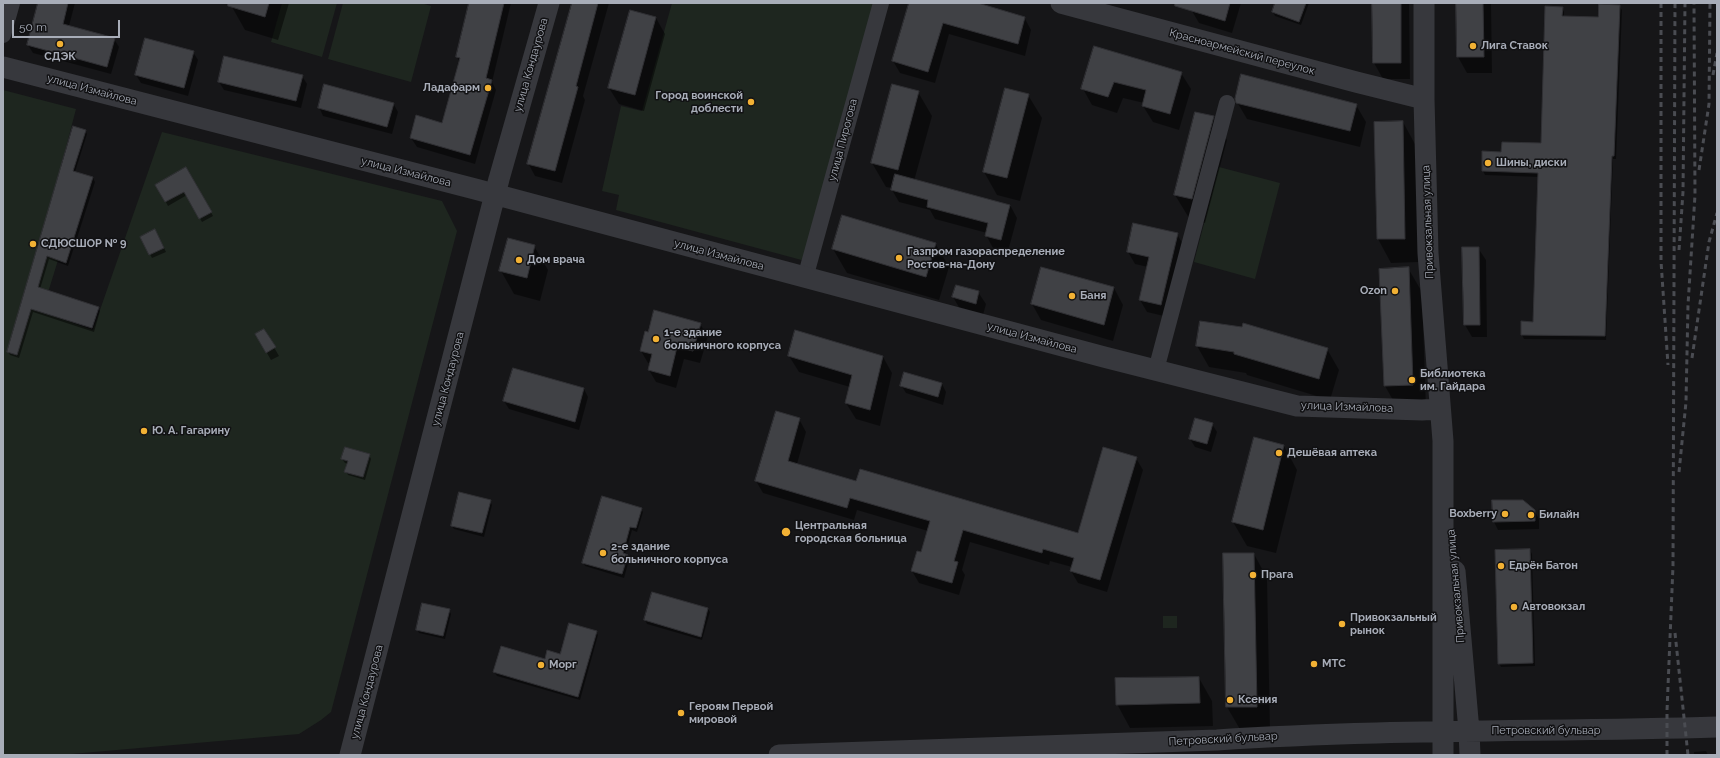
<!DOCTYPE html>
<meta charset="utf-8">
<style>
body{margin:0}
#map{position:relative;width:1720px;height:758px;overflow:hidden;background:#161618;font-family:Raleway,sans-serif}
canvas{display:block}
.frame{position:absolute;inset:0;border:4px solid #a8adb8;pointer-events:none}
.scale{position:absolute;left:12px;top:20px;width:108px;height:18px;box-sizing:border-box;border:2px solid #a8adb8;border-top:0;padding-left:5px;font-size:12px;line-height:14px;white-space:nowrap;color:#a8adb8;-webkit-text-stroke:3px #111113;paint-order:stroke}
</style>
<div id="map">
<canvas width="1720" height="758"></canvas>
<div class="frame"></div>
<div class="scale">50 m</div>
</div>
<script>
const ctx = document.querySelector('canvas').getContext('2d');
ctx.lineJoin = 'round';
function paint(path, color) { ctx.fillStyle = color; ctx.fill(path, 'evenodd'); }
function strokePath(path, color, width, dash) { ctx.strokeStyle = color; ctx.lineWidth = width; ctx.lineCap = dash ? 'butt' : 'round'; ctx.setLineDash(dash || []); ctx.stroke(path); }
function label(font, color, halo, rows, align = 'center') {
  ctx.font = font + ' Raleway,sans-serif'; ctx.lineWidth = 3; ctx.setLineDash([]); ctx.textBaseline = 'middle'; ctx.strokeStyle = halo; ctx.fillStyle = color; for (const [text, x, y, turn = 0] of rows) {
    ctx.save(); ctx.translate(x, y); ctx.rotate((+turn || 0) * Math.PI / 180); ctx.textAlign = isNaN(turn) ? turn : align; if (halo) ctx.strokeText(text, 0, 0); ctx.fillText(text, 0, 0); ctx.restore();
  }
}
paint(new Path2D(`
 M282,3H337L322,57L271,42Z
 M343,3H421L431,6L411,82L328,59Z
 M672,3H880L809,262L616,210L619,195L602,191L621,106L642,111Z
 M3,90L76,109L61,166L84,176L42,312L93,330L162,132L442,201L457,231L331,712L321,720L299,734L60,755H3Z
 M1219,167L1280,183L1255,279L1194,262Z
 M1163,616H1177V628H1163Z`), '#1e261f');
paint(new Path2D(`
 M39,3H75L69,26L114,39L119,47L111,74L33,53L28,45Z
 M233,3H289L278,40L245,30L232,7Z
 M470,3H511L492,82L496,90L475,164L417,147L411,138L442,124L460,62L457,57Z
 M572,3H609L583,96L585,100L562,183L535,176L528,163Z
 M910,3H975L1024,17L1031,30L1025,56L949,34L935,83L900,73L893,61Z
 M1194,3H1241L1232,33L1199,23L1192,11Z
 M1276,3H1309L1301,25L1275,16L1273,12Z
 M1373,3H1409L1410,79H1383L1374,63Z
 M1457,3H1491L1492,73H1467L1458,57Z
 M1619,6L1622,10L1616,159H1613L1606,340L1524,339L1522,335L1534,323L1539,177L1485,175L1483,171V152L1502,153L1541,144L1562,8L1564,12V17L1599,19Z
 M656,18L665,34L644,111L619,104L609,88Z
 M1094,48L1181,73L1191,89L1179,130L1153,122L1143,106L1144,103L1123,98L1117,113L1092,105L1083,89Z
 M193,52L198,60L188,96L141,83L136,75Z
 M302,76L307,84L301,108L224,90L219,82Z
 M918,92L932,116L914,181L1010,205L1017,218L1008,251L993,248L986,235L987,233L935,219L930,210L899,202L892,190V188L886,187L872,163Z
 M1028,95L1042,118L1020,201L997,195L984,172Z
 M1237,102L1356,105L1366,122L1360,147L1247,119Z
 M393,103L398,112L392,134L323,116L319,107Z
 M1213,117L1227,140L1205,223L1189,218L1175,195Z
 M1403,122L1416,146L1418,262L1391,263L1378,239L1375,123Z
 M85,130L87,134L75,172L93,178L95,182L68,266L49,259L40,289L98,307L100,311L94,332L33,312L19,358L10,355L8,352Z
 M186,168L213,216L202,222L187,195L168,206L157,185Z
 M157,234L166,252L152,258L141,237Z
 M1177,234L1184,246L1168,317L1147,312L1140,300L1148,267L1135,264L1128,252Z
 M935,243L949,267L939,300L847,273L833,249Z
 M534,246L548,270L540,301L514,294L501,271Z
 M1463,248H1478L1486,260L1487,337H1472L1465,325Z
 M1042,268L1114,288L1123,305L1113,341L1041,320L1032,304Z
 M1408,268L1422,292L1426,409H1398L1385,386Z
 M978,292L986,304L983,315L960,309L953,297Z
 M1201,322L1327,349L1339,370L1330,400L1247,375L1246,373L1209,367L1197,346Z
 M700,324L708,336L700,363L684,359L676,388L656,382L649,370L651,364L648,363L641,351Z
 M264,330L279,356L271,360L256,334Z
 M789,356L883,357L892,373L880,426L856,419L846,403L850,387L799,372Z
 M514,369L584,389L588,397L579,430L509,409L504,401Z
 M942,384L946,392L943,405L906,393L901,385Z
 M799,419L806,432L797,464L857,482L1078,535L1136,458L1143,470L1107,592L1078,583L1071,571L1072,567L1050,561L1049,565L970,542L962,570L965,575L959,595L919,583L912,571L922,553L928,531L857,510L854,520L763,493L756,481Z
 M1212,424L1217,432L1211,452L1195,447L1190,439Z
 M1255,439L1284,446L1297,470L1276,553L1247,546L1233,522Z
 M369,455L371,459L365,480L348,475L346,471L348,464L345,463L342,459Z
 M490,501L492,505L484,537L454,529L452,526Z
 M641,509L643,512L637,532L632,530L625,555L629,560L624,578L585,566L583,562Z
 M1534,510L1539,519V529L1498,530L1494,522Z
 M1530,550L1532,554L1535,666L1501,667L1499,663Z
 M1254,554L1267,578L1270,730L1241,731L1227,707Z
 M708,609L710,612L702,640L647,624L645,620Z
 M449,610L451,614L445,639L419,633L417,629Z
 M596,632L598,635L580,700L497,676L494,672L560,655Z
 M1199,678L1212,701L1213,726L1130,728L1117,704Z
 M1706,751L1708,755H1694V752Z`), '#0007');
const building = new Path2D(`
 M38,3H68L63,24L115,38L107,67L27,45Z
 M228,3H269L265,17L228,6Z
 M469,3H504L486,78L492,80L470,155L410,138L416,115L442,123L460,58L456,57Z
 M572,3H598L576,86L578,87L555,171L527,164Z
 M909,3H978L1025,17L1018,44L943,23L928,72L892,61Z
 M1175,3H1230L1225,21L1175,6Z
 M1275,3H1306L1299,22L1272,12Z
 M1372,3H1401V63H1373Z
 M1456,3H1483L1484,57H1457Z
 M1599,4L1620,5L1614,156H1612L1605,336L1521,335V321L1533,322L1538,173L1482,171V151L1501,152L1502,142L1541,143L1545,6L1563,7L1562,16L1598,17Z
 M630,10L656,17L635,95L608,88Z
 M145,38L194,51L184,88L135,75Z
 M1094,46L1182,72L1170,114L1142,106L1146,90L1114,82L1108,97L1081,89Z
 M224,56L303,75L296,101L218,82Z
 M1241,74L1357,104L1350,131L1236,103L1235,99Z
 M324,84L394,103L387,127L318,108Z
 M892,84L919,91L898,170L871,163Z
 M1005,88L1029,94L1007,178L983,172Z
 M1195,112L1214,116L1192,199L1174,195Z
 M1403,121L1405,239H1377L1374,122Z
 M73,126L86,130L73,171L93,177L66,263L47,256L38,287L99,307L92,328L31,309L17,355L7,352Z
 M186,167L212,212L199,219L184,192L165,202L155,185Z
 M895,174L1010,205L1001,240L985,236L988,223L927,207L928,200L891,190Z
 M842,215L936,243L926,277L832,249Z
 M1133,223L1178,233L1161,305L1139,300L1149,257L1127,252Z
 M155,229L164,248L149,255L140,237Z
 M508,238L535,245L527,278L499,271Z
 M1462,247H1479L1480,325H1464Z
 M1041,267L1114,287L1104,325L1031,304Z
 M1409,267L1413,385L1384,386L1379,269Z
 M956,285L979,291L976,304L952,297Z
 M654,310L701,323L693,351L677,347L670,376L648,370L652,354L640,351L645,331L648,332Z
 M1200,321L1242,327L1243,323L1328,348L1319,379L1234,354V352L1196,346Z
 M264,329L276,347L266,353L255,334Z
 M795,330L883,356L870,410L845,403L852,375L788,356Z
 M513,368L584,388L575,422L503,401Z
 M904,372L942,383L938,397L900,386Z
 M776,411L800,418L788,461L856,481L860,469L1078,533L1103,447L1137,457L1100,580L1070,571L1074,558L1043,549L1042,553L963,530L954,561L958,562L952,583L911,571L917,551L921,552L930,521L850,498L847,508L755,481Z
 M1195,418L1213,423L1207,444L1189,439Z
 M1254,437L1284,445L1263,530L1232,522Z
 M345,447L370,454L363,477L344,472L348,461L341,459Z
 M459,492L491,500L482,533L451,526Z
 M602,496L642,508L636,528L630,527L623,553L628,555L622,574L582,563Z
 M1492,500H1523L1535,510V521L1493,522Z
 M1530,549L1533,663L1498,664L1495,550Z
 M1223,553H1254L1257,707H1226Z
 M652,592L708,608L701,637L644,620Z
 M422,603L450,609L443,636L416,630Z
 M569,623L597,631L578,697L493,672L501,646L545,659L547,650L560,654Z
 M1199,677L1200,703L1116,705L1115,678Z`);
paint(building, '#404145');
strokePath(building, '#303034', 1);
strokePath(new Path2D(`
 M3,35L12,3
 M805,278L881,3
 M1156,370L1227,103`), '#37383d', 16);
strokePath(new Path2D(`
 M1061,3L1356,82L1424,99
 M1424,3V99L1428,253L1443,441V755
 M3,67L475,189L1104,357L1297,406L1422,410L1439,409
 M1455,571L1469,731L1470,755
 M350,755L499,179L549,3
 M779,755L1217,740C1384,729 1551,732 1717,727`), '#37383d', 21);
strokePath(new Path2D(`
 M1661,3V261L1668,365
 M1713,75L1717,53
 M1699,170L1709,104L1710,3
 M1679,250L1683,192L1685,3
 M1692,358L1709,242L1717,213
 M1679,472L1686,402L1688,305L1695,195L1694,3
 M1675,633L1688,755
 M1667,755V711L1673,566L1675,3`), '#4a4c52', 3, [5, 4]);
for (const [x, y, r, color] of [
 [60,44,4,"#f2b134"],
 [1473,46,4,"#f2b134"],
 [488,88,4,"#f2b134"],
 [751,102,4,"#f2b134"],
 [1488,163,4,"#f2b134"],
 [33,244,4,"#f2b134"],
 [899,258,4,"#f2b134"],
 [519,260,4,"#f2b134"],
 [1395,291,4,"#f2b134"],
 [1072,296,4,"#f2b134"],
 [656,339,4,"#f2b134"],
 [1412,380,4,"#f2b134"],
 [144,431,4,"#f2b134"],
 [1279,453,4,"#f2b134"],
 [1505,514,4,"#f2b134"],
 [1531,515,4,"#f2b134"],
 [786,532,5,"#f2b134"],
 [603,553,4,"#f2b134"],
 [1501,566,4,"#f2b134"],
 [1253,575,4,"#f2b134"],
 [1514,607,4,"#f2b134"],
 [1342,624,4,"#f2b134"],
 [1314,664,4,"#f2b134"],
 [541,665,4,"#f2b134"],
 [1230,700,4,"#f2b134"],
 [681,713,4,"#f2b134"]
]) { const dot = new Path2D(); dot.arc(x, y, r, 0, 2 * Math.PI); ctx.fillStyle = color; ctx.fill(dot); strokePath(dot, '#111113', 1.5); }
label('bold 11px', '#a8adb8', '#111113', [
 ["Лига Ставок",1481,46],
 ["СДЭК",60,57,"center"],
 ["Ладафарм",480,88,"right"],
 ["Город воинской",743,96,"right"],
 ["доблести",743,109,"right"],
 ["Шины, диски",1496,163],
 ["СДЮСШОР № 9",41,244],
 ["Газпром газораспределение",907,252],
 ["Ростов-на-Дону",907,265],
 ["Дом врача",527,260],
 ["Ozon",1387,291,"right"],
 ["Баня",1080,296],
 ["1-е здание",664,333],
 ["больничного корпуса",664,346],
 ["Библиотека",1420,374],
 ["им. Гайдара",1420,387],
 ["Ю. А. Гагарину",152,431],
 ["Дешёвая аптека",1287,453],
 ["Boxberry",1497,514,"right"],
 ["Билайн",1539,515],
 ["Центральная",795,526],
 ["городская больница",795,539],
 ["2-е здание",611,547],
 ["больничного корпуса",611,560],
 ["Едрён Батон",1509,566],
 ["Прага",1261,575],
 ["Автовокзал",1522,607],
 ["Привокзальный",1350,618],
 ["рынок",1350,631],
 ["МТС",1322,664],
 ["Морг",549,665],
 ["Ксения",1238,700],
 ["Героям Первой",689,707],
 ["мировой",689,720]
], 'left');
label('11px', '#a8adb8', '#111113', [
 ["Красноармейский переулок",1242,52,15],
 ["улица Кондаурова",531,65,-74],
 ["улица Измайлова",92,90,15],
 ["улица Пирогова",843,140,-75],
 ["улица Измайлова",406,172,14],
 ["Привокзальная улица",1428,222,-92],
 ["улица Измайлова",719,255,15],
 ["улица Измайлова",1032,338,15],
 ["улица Кондаурова",448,379,-75],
 ["улица Измайлова",1347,407,2],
 ["Привокзальная улица",1456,586,-95],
 ["улица Кондаурова",367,692,-75],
 ["Петровский бульвар",1546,731],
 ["Петровский бульвар",1223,739,-3]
]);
</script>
